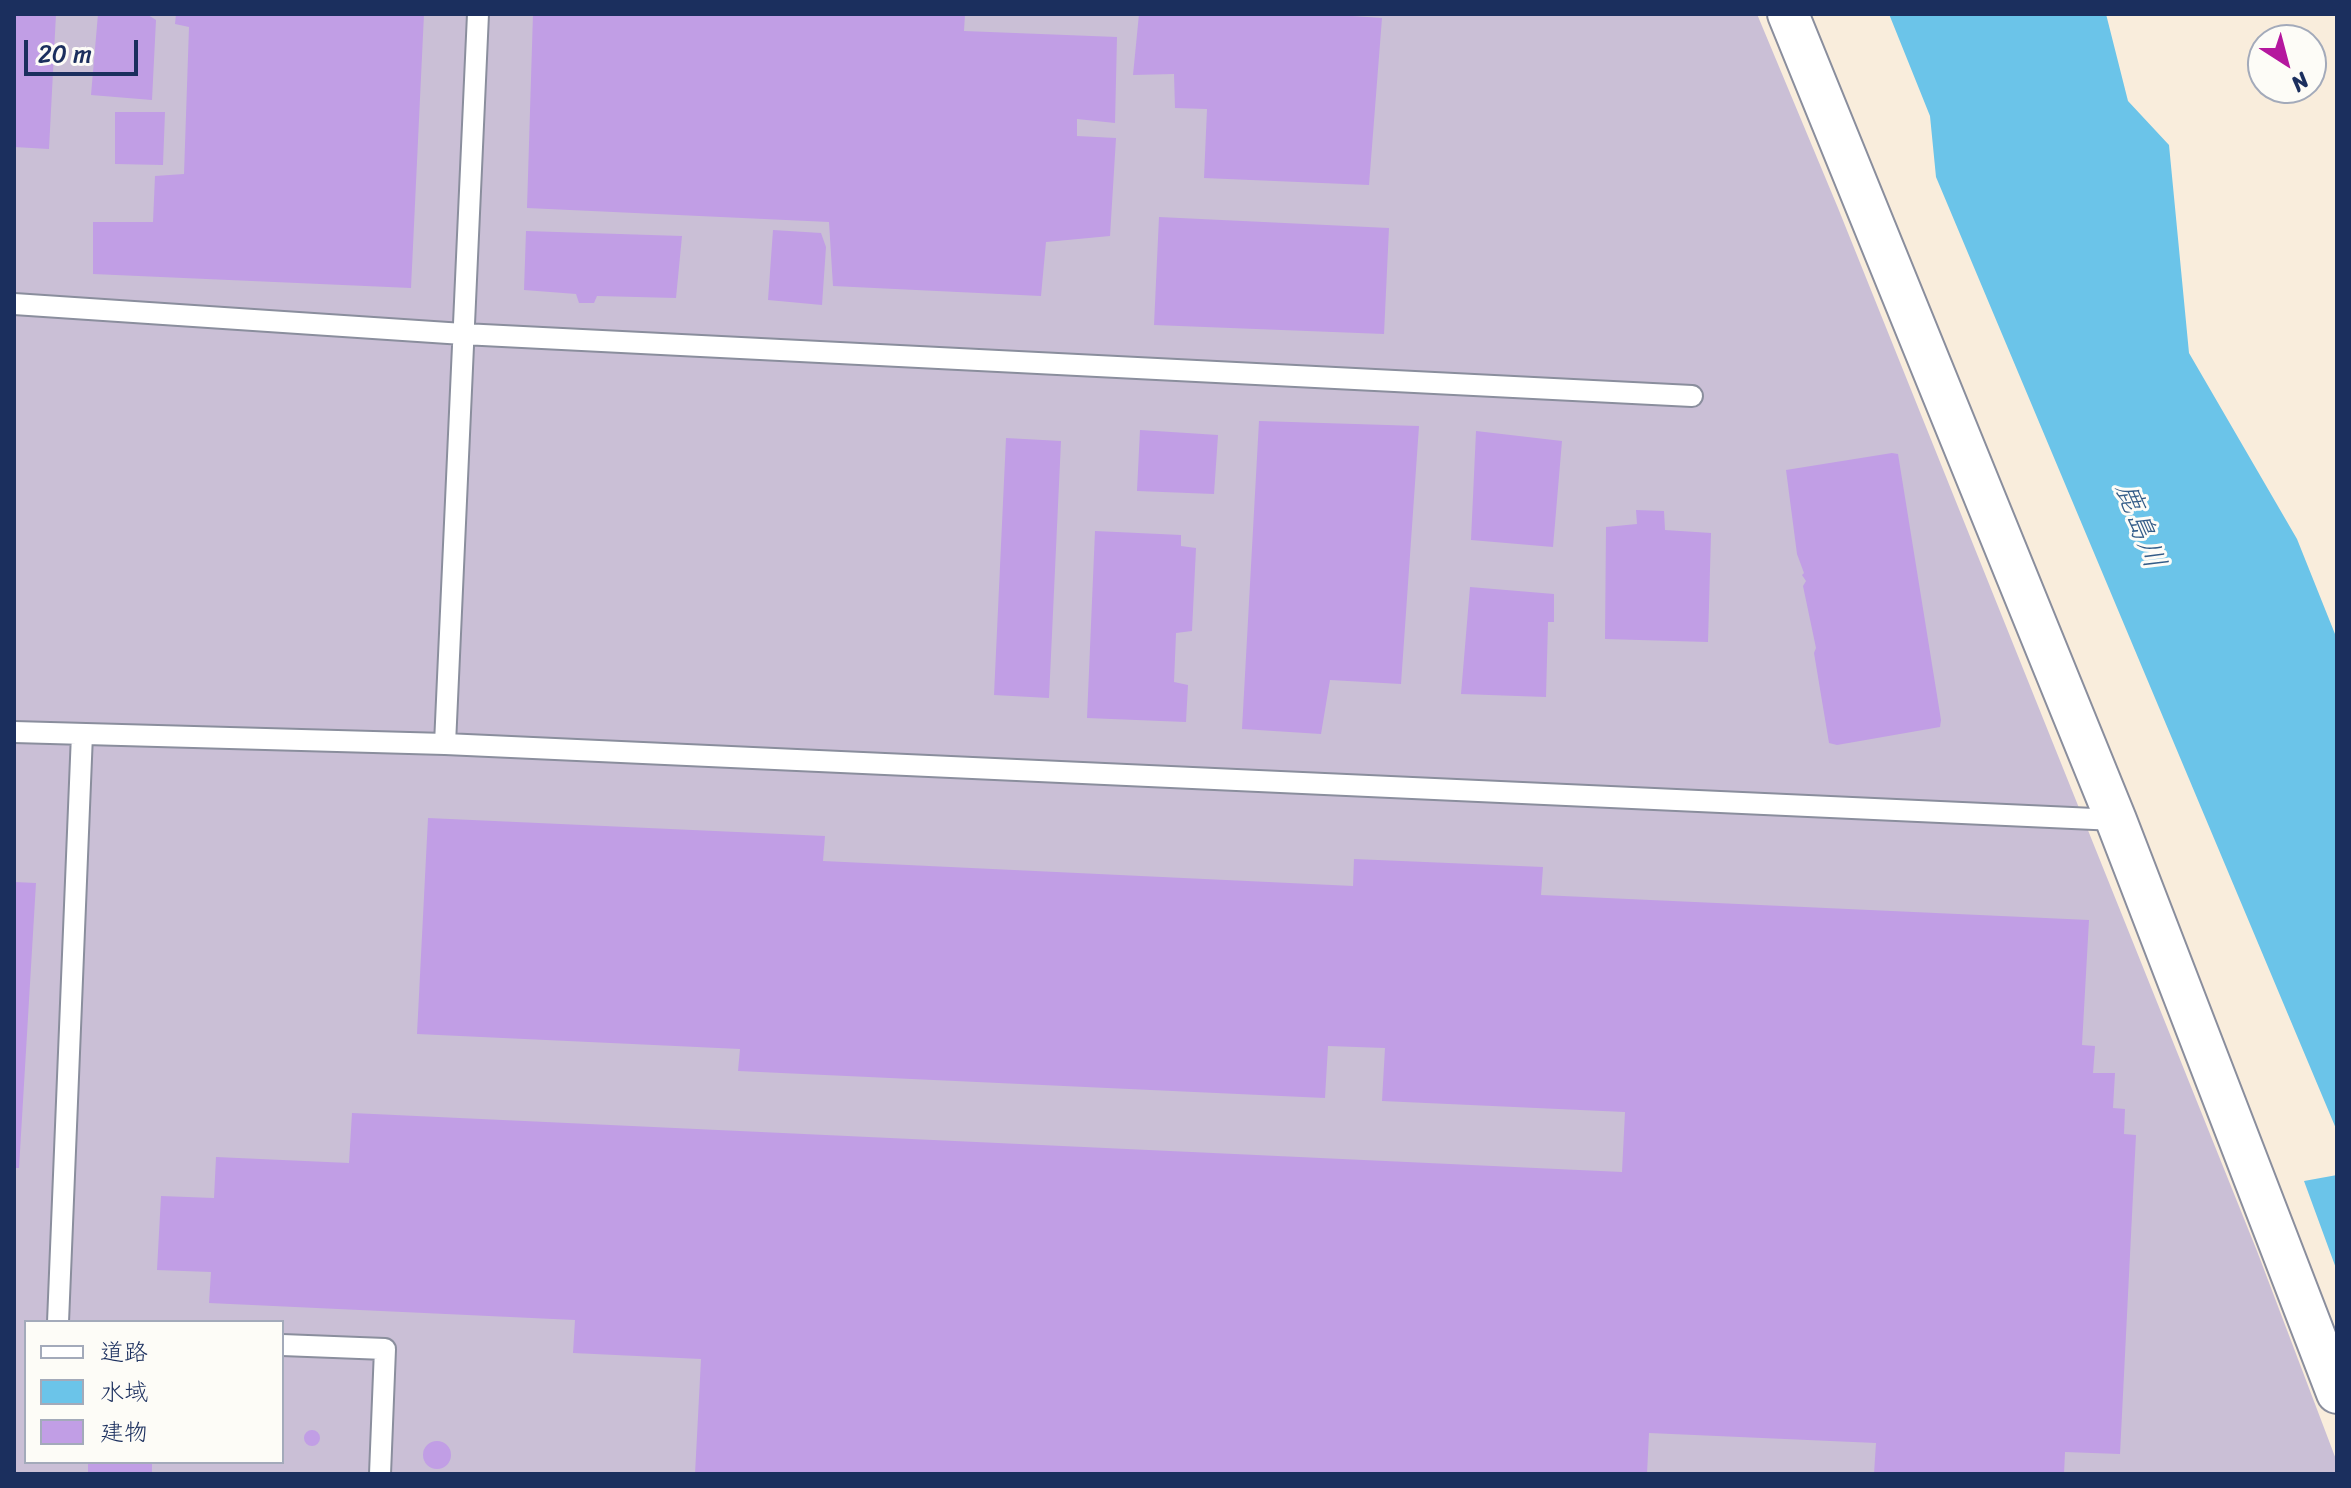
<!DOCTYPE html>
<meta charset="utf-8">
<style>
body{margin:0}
#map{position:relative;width:2351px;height:1488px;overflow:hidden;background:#f9eddc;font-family:Sriracha,"Klee One",sans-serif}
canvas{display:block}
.frame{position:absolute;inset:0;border:16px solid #1b2f5e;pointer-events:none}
.legend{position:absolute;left:24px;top:1320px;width:260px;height:144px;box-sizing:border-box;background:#fdfcf7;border:2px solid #a3aaba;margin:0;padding:10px 14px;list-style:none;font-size:24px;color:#1b2f5e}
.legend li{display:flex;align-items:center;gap:16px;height:40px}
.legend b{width:40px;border:2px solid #a3aaba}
.north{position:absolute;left:2247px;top:24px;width:80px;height:80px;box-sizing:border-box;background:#fdfcf7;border:2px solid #a3aaba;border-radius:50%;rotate:144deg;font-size:22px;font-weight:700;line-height:32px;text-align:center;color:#1b2f5e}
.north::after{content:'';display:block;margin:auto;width:28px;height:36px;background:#b5179e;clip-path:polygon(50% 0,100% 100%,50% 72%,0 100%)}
.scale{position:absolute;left:24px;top:40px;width:114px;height:36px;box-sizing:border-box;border:4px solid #1b2f5e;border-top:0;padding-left:10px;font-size:24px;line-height:28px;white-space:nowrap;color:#1b2f5e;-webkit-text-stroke:6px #fdfcf7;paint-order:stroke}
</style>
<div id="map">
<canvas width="2351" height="1488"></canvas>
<div class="frame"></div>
<ul class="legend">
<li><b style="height:10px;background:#fff"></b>道路</li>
<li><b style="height:22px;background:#6bc4e9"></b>水域</li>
<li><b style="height:22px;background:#c19ee5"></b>建物</li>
</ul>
<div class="north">N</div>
<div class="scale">20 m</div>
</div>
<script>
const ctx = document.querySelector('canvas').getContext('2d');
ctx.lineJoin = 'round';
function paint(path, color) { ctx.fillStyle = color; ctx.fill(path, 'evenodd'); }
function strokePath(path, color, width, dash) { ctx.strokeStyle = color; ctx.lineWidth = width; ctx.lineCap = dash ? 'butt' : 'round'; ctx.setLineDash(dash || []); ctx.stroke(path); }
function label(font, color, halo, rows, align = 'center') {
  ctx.font = font + ' Sriracha,"Klee One",sans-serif'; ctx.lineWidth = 6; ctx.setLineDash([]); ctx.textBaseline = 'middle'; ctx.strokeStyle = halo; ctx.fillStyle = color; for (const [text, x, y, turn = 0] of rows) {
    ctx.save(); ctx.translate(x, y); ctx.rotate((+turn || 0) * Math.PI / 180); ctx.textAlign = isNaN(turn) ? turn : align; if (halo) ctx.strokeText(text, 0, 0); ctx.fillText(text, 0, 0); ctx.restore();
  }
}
paint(new Path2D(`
 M14,14H1757L1838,208L2257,1251L2337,1462V1474H14ZM26,1322H282V1462H26Z`), '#cabfd6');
paint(new Path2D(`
 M1889,14H2106L2128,101L2169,145L2189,353L2297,539L2337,639V1131L1936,177L1930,116Z
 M2337,1175V1271L2304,1181Z`), '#6bc4e9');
paint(new Path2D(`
 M14,14H56L49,149L14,147Z
 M98,14L148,15L156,20L152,100L91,95Z
 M176,14H424L411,288L93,274V222H153L155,176L184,174L189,27L175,24Z
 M533,14H965L964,31L1117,37L1115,123L1077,119V136L1116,138L1110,236L1046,242L1041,296L833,286L829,222L527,208Z
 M1139,14H1323L1382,18L1369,185L1204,178L1207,109L1175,108L1174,74L1133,75Z
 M115,112H165L163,165L115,164Z
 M1159,217L1389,228L1384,334L1154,325Z
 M773,230L821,233L826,247L822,305L768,300Z
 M526,231L682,236L676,298L597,296L594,303H579L576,294L524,290Z
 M1259,421L1419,426L1401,684L1330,680L1321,734L1242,729Z
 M1140,430L1218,435L1214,494L1137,491Z
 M1476,431L1562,441L1553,547L1471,540Z
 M1006,438L1061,441L1049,698L994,695Z
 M1892,453L1898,454L1941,720L1940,727L1837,745L1829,743L1814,653L1816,648L1803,586L1806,581L1802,575L1804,573L1797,554L1786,470Z
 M1636,510L1664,511L1665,530L1711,533L1708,642L1605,639L1606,527L1637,524Z
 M1095,531L1181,535V546L1196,548L1192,631L1176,633L1174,682L1188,685L1186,722L1087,718Z
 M1470,587L1554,594V622H1548L1546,697L1461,694Z
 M428,818L825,836L823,861L1353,886L1354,859L1543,867L1541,895L2089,920L2082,1045L2095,1046L2093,1073H2115L2113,1108L2125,1109L2124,1134L2136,1135L2120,1454L2065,1452L2064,1474H1874L1876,1443L1649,1433L1647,1474H695L701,1359L573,1353L575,1320L209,1303L211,1272L157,1270L161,1196L214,1198L216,1157L349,1163L352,1113L1622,1172L1625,1112L1382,1101L1385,1048L1328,1046L1325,1098L738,1071L740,1049L417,1034Z
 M14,882L36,883L19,1168H14Z
 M304 1438a8 8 0 1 1 16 0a8 8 0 1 1-16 0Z
 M423 1455a14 14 0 1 1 28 0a14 14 0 1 1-28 0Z
 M88,1462H152V1474H88Z`), '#c19ee5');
const service = new Path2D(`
 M14,304L463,334L1692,396
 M14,732L445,744L2116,820
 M445,744L478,14
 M58,1322L82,734
 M282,1345L385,1349L380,1474`);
const minor = new Path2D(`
 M1788,14L2116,820L2337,1393`);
strokePath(service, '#8a8e9d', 24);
strokePath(minor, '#8a8e9d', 44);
strokePath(service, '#fff', 20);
strokePath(minor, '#fff', 40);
label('italic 30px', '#335c88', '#fdfcf7', [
 ["鹿島川",2139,526,69]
]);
</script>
